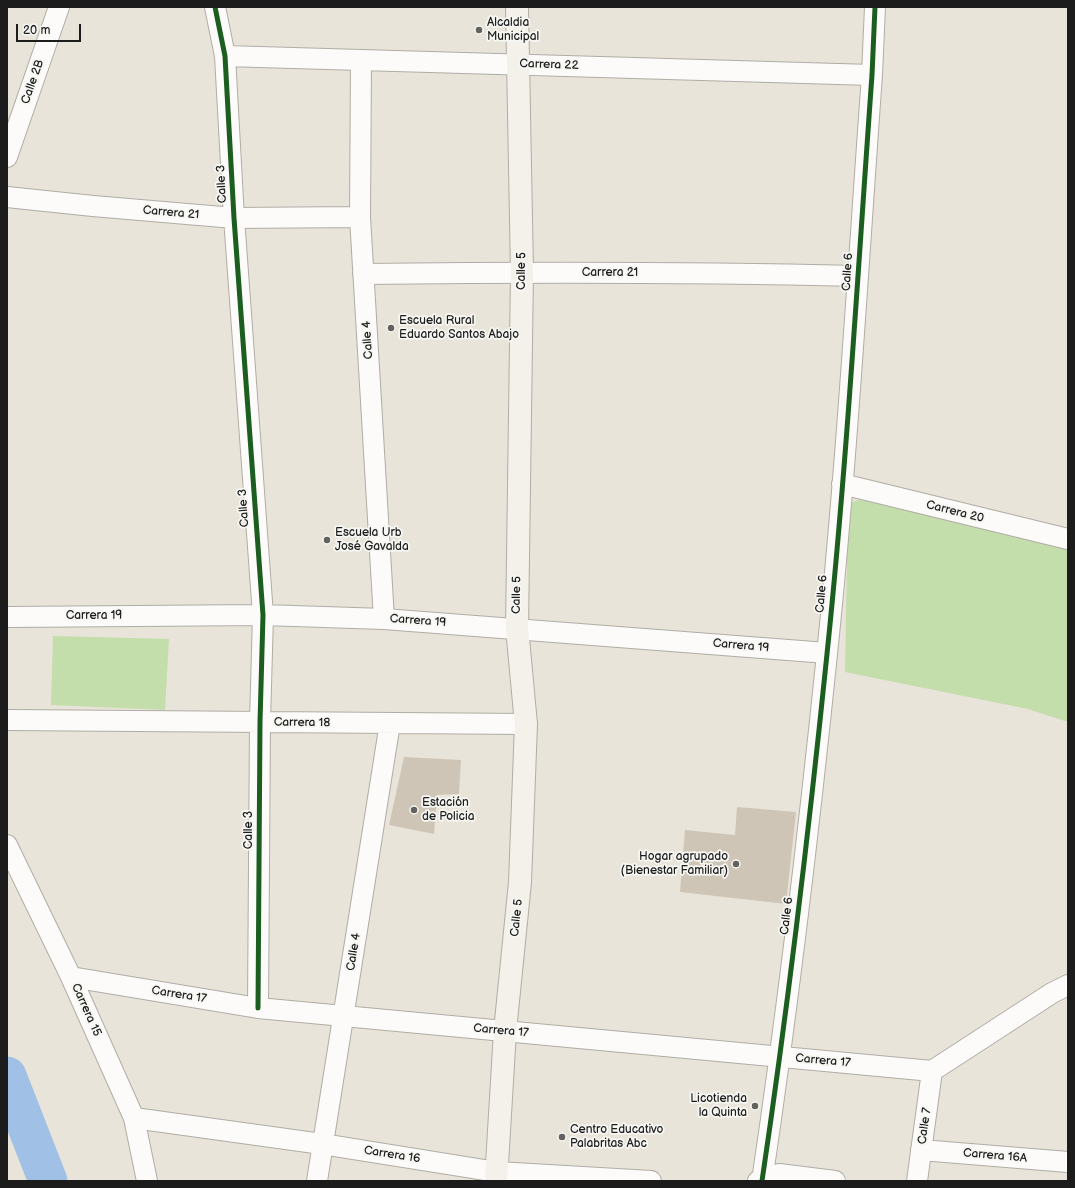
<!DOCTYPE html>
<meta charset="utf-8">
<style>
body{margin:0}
#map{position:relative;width:1075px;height:1188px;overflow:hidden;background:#e9e4d9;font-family:"Balsamiq Sans",sans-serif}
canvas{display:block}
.frame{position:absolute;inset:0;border:8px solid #1c1c1c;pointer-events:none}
.scale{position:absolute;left:16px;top:24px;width:65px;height:18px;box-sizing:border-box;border:2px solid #1c1c1c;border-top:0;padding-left:5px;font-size:12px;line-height:14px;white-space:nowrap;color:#1c1c1c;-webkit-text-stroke:3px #f6f6f2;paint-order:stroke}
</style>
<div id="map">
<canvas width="1075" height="1188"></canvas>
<div class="frame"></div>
<div class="scale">20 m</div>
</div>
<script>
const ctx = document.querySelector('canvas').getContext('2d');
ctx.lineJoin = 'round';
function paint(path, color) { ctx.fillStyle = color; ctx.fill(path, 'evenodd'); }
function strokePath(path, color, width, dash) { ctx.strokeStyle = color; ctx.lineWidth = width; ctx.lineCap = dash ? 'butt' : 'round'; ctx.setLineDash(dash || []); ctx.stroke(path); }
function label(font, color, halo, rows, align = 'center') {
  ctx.font = font + ' "Balsamiq Sans",sans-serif'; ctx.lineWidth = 3.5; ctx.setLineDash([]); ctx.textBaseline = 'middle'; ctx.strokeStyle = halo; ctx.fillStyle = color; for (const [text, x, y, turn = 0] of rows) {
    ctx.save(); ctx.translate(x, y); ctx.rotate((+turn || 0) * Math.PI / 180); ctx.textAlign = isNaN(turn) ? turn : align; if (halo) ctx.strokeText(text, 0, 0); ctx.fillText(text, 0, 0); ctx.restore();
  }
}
paint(new Path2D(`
 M871,495L1068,543V722L1028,709L845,672L848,504Z
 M53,636L169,639L165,710L51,705Z`), '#c3ddab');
strokePath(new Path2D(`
 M7,1076L48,1181`), '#a1c0e6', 39);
paint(new Path2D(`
 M404,757L461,760L459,794L437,795L434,834L389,825Z
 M737,807L796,812L786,904L680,892L685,830L735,835Z`), '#cfc5b7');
const minor = new Path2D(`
 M215,7L225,56L234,218L263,615L260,722L258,1008
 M225,56L872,75
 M361,60L360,217L384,619
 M7,157L59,7
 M7,197L93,206L234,218L360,217
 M363,274C528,272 693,272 858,276
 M842,484L1068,539
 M7,617L263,615L384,619L827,653
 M7,720L526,724
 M7,845L71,977L134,1118L147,1181
 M71,977L258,1008L932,1071
 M932,1071L1052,993L1068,985
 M134,1118L322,1144L497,1172L651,1181
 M921,1150L1068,1162
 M317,1181L390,723
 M758,1181L779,1174L835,1181
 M762,1181C788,1006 809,830 827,654C847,462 858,268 872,75L875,7
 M917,1181L932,1071`);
const secondary = new Path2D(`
 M496,1181L505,1031L520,882L526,724L517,628L522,272L517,7`);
strokePath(minor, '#b0ada6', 22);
strokePath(secondary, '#b0ada6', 24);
strokePath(minor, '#fcfbf9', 20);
strokePath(secondary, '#f4f1eb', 22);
strokePath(new Path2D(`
 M215,7L225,56L234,218L263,615L260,722L258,1008
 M762,1181C788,1006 809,830 827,654C847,462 858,268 872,75L875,7`), '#1b5e20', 5);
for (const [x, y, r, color] of [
 [479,30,4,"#64625e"],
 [391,328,4,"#64625e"],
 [327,540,4,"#64625e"],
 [414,810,4,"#64625e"],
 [736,864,4,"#64625e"],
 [755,1106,4,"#64625e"],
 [562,1137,4,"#64625e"]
]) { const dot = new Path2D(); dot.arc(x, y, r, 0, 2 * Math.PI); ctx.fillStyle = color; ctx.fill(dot); strokePath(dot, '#f6f6f2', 1.5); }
label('12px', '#1c1c1c', '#f6f6f2', [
 ["Alcaldia",487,23],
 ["Municipal",487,37],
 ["Escuela Rural",399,321],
 ["Eduardo Santos Abajo",399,335],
 ["Escuela Urb",335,533],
 ["José Gavalda",335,547],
 ["Estación",422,803],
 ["de Policia",422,817],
 ["Hogar agrupado",728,857,"right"],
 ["(Bienestar Familiar)",728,871,"right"],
 ["Licotienda",747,1099,"right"],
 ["la Quinta",747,1113,"right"],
 ["Centro Educativo",570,1130],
 ["Palabritas Abc",570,1144]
], 'left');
label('12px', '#1c1c1c', '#f6f6f2', [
 ["Carrera 22",549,65,2],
 ["Calle 2B",33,82,-71],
 ["Calle 3",222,184,-93],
 ["Carrera 21",171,213,5],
 ["Calle 5",522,271,-90],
 ["Calle 6",848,272,-86],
 ["Carrera 21",610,273],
 ["Calle 4",368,340,-94],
 ["Calle 3",244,508,-94],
 ["Carrera 20",955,512,14],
 ["Calle 6",822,594,-85],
 ["Calle 5",517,595,-89],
 ["Carrera 19",94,616],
 ["Carrera 19",418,621,4],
 ["Carrera 19",741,646,5],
 ["Carrera 18",302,723,1],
 ["Calle 3",249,830,-90],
 ["Calle 6",787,916,-83],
 ["Calle 5",517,918,-84],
 ["Calle 4",354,952,-81],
 ["Carrera 17",179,995,9],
 ["Carrera 15",86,1010,66],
 ["Carrera 17",501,1031,5],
 ["Carrera 17",823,1061,5],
 ["Calle 7",925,1126,-82],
 ["Carrera 16",392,1155,9],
 ["Carrera 16A",995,1156,5]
]);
</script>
